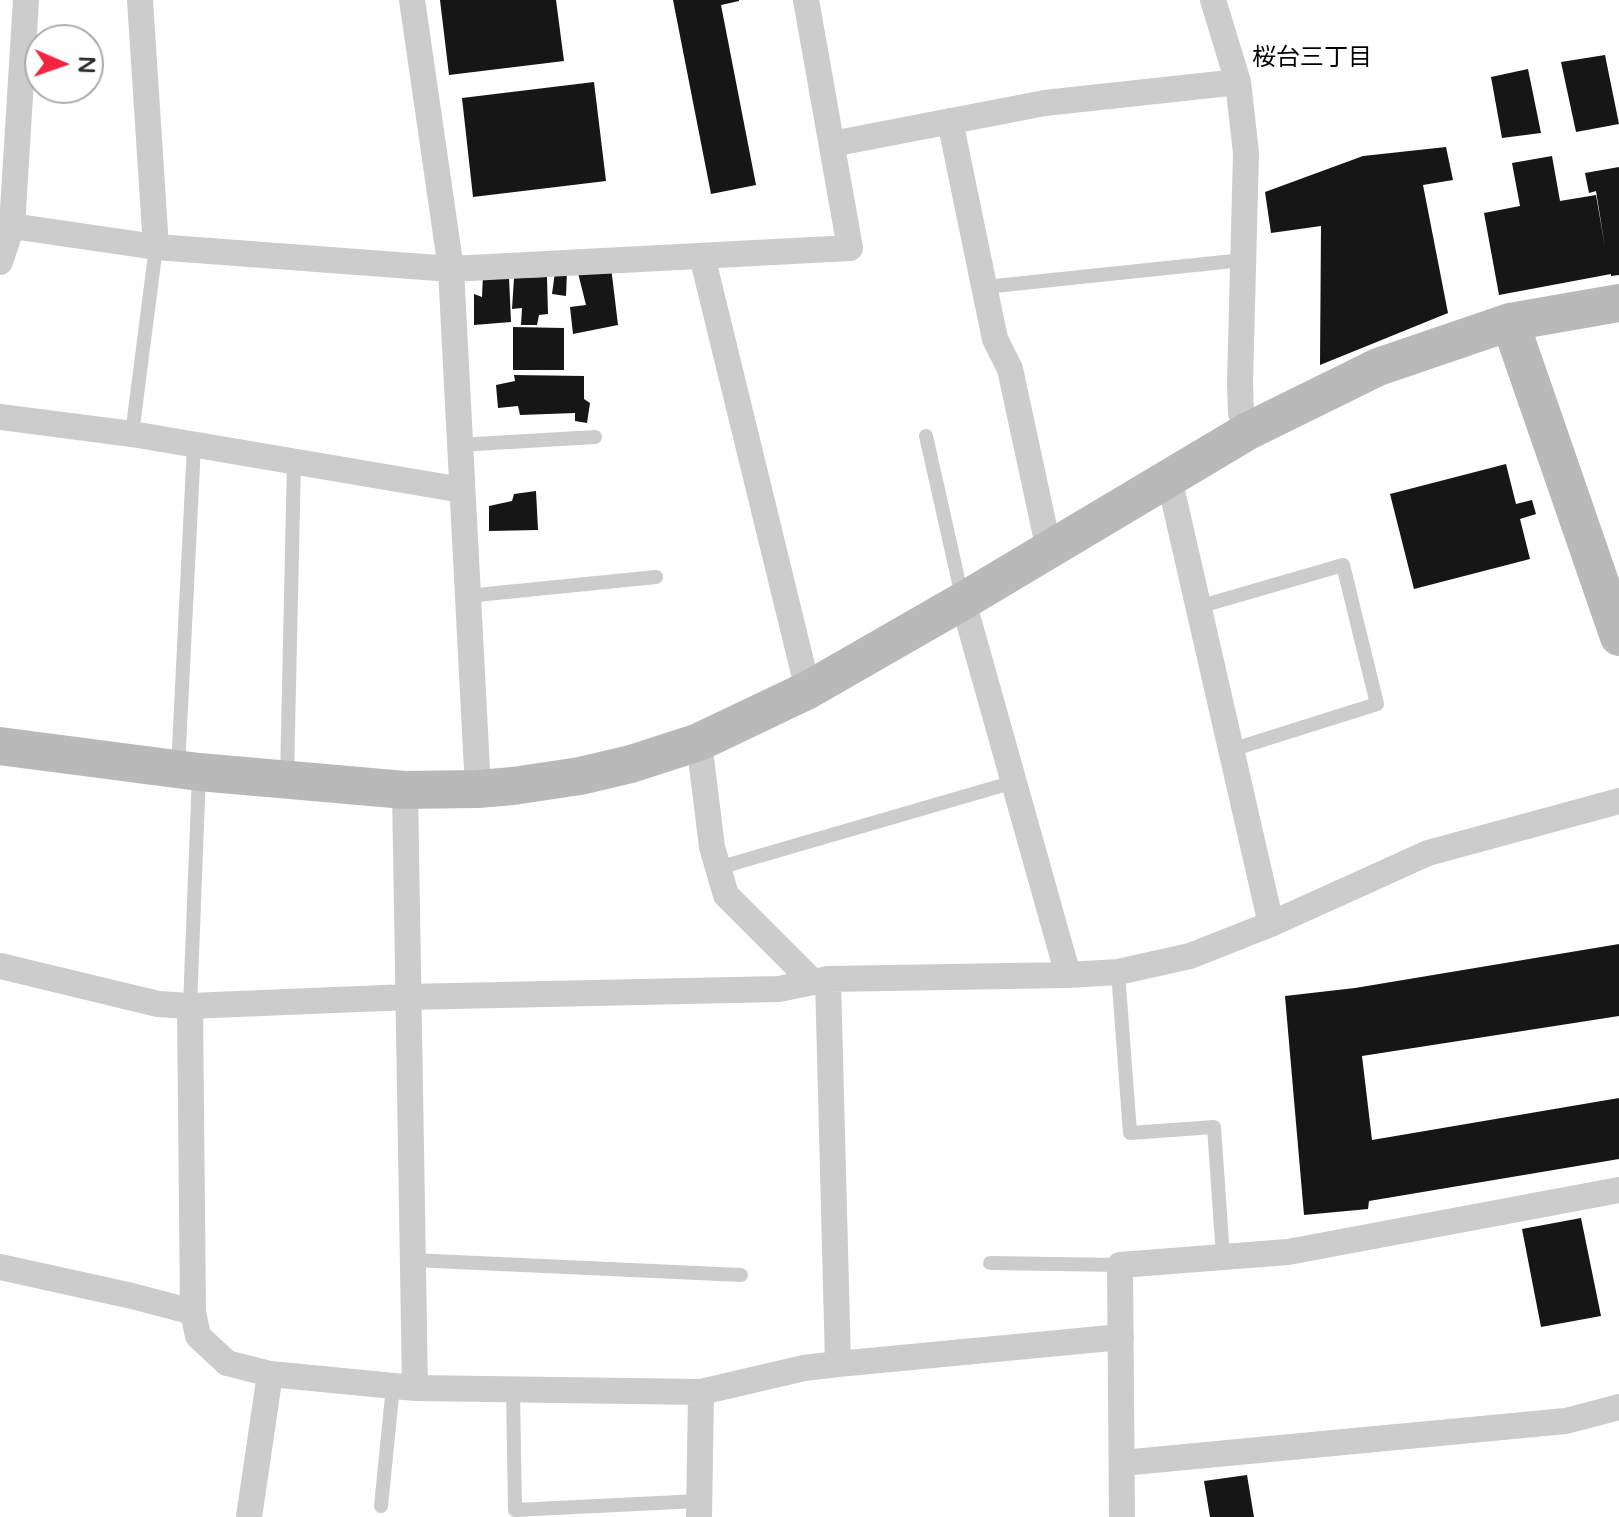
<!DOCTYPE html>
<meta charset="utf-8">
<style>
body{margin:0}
#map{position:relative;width:1619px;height:1517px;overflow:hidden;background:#fff;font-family:"Varela Round",sans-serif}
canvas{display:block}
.north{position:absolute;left:24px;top:24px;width:80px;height:80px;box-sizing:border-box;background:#fff;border:2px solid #acacac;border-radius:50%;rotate:92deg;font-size:22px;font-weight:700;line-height:32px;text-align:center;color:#2f2f2f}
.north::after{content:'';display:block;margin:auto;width:28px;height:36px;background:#f2243f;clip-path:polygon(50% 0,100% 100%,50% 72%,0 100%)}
</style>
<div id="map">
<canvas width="1619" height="1517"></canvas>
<div class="north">N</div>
</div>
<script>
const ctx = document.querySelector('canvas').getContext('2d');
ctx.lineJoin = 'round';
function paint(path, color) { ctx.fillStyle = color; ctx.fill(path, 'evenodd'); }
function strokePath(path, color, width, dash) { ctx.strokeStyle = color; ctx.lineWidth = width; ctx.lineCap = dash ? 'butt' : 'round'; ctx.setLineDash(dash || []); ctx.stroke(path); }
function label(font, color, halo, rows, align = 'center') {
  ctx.font = font + ' "Varela Round","Noto Sans JP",sans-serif'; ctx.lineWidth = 8; ctx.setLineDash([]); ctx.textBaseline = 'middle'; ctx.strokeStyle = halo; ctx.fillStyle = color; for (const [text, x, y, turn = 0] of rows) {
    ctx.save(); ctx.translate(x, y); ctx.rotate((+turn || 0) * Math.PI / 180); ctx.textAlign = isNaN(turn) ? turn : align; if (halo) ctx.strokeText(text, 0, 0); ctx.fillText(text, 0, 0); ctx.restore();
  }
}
paint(new Path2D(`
 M440,0H556L564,61L449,75Z
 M673,0H739V1L721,5L756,185L711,194Z
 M1605,55L1619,124L1576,132L1561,62Z
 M1528,69L1541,133L1502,138L1491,77Z
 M594,82L606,181L473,197L462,98Z
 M1446,147L1453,180L1423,185L1448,313L1320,365L1321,226L1271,233L1265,192L1363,156Z
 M1552,156L1560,201L1596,195L1605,247L1596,191L1589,193L1585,173L1619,167V275L1611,276V274L1499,295L1484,213L1520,206L1512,163Z
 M611,267L618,325L573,334L570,307L586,305L578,273Z
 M567,271L566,296L552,294L555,272Z
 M483,274L509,277L511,322L474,325V294L482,297Z
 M547,277L548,314L539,315L537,325H521L522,308L512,309L514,278Z
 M513,327L564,328V370H513Z
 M514,375L584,376V399L590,403L587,423L575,421V413L520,415L518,406L498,408L496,385L515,381Z
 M1506,464L1516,504L1532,500L1536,514L1520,519L1530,559L1414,589L1390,494Z
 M536,491L538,530L489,531V506L512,501L514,494Z
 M1619,944V1016L1362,1056L1372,1140L1619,1098V1159L1369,1201L1368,1209L1304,1215L1285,996L1355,988Z
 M1581,1218L1601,1316L1541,1327L1522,1229Z
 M1247,1475L1254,1517H1210L1204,1481Z`), '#161616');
strokePath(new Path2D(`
 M985,287L1243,260
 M132,434L156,247
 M926,436L963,601
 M459,445L595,437
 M467,596L656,577
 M1198,607L1343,565L1377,704L1231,750
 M178,768L194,445
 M287,777L294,461
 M718,868L1014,782
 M1118,972L1130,1133L1214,1127L1223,1257
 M190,1006L199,774
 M412,1260L741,1275
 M990,1263L1120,1265
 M513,1391L515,1510L699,1501
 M381,1506L393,1386`), '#ccc', 14);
strokePath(new Path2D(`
 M140,0L156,247
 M412,0L451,269L478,789
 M1213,0L1238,82L1246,153L1240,383L1241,413L1248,431
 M950,121L995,339L1010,369L1049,550
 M832,144L1045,103L1238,82
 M12,226L156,247L451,269L850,248L806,0
 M702,256L808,690
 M0,262L12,226L26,0
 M0,417L132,434L462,490
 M1169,478L1271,924
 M963,601L1068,975
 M699,742L712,847L726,895L813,982
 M405,790L415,1388L701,1392L699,1517
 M0,966L158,1004L190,1006L408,997L779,989L828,979L1068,975L1118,972L1190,956L1271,924L1428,853L1619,801
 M828,979L838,1364
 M190,1006L193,1312L198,1336L227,1363L270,1374L249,1517
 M0,1267L132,1296L193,1312
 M270,1374L415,1388
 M701,1392L804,1368L838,1364L1121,1337
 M1122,1463L1566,1421L1619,1407
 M1122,1517L1120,1265L1288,1252L1619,1190`), '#ccc', 26);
strokePath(new Path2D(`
 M1510,322L1619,637
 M0,746L199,772L405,790L478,789L513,786L580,776L631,764L699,742L808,690L963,601L1248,431L1378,367L1510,322L1619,303`), '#b9b9b9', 38);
label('24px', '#000', '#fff', [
 ["桜台三丁目",1312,59]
]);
</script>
